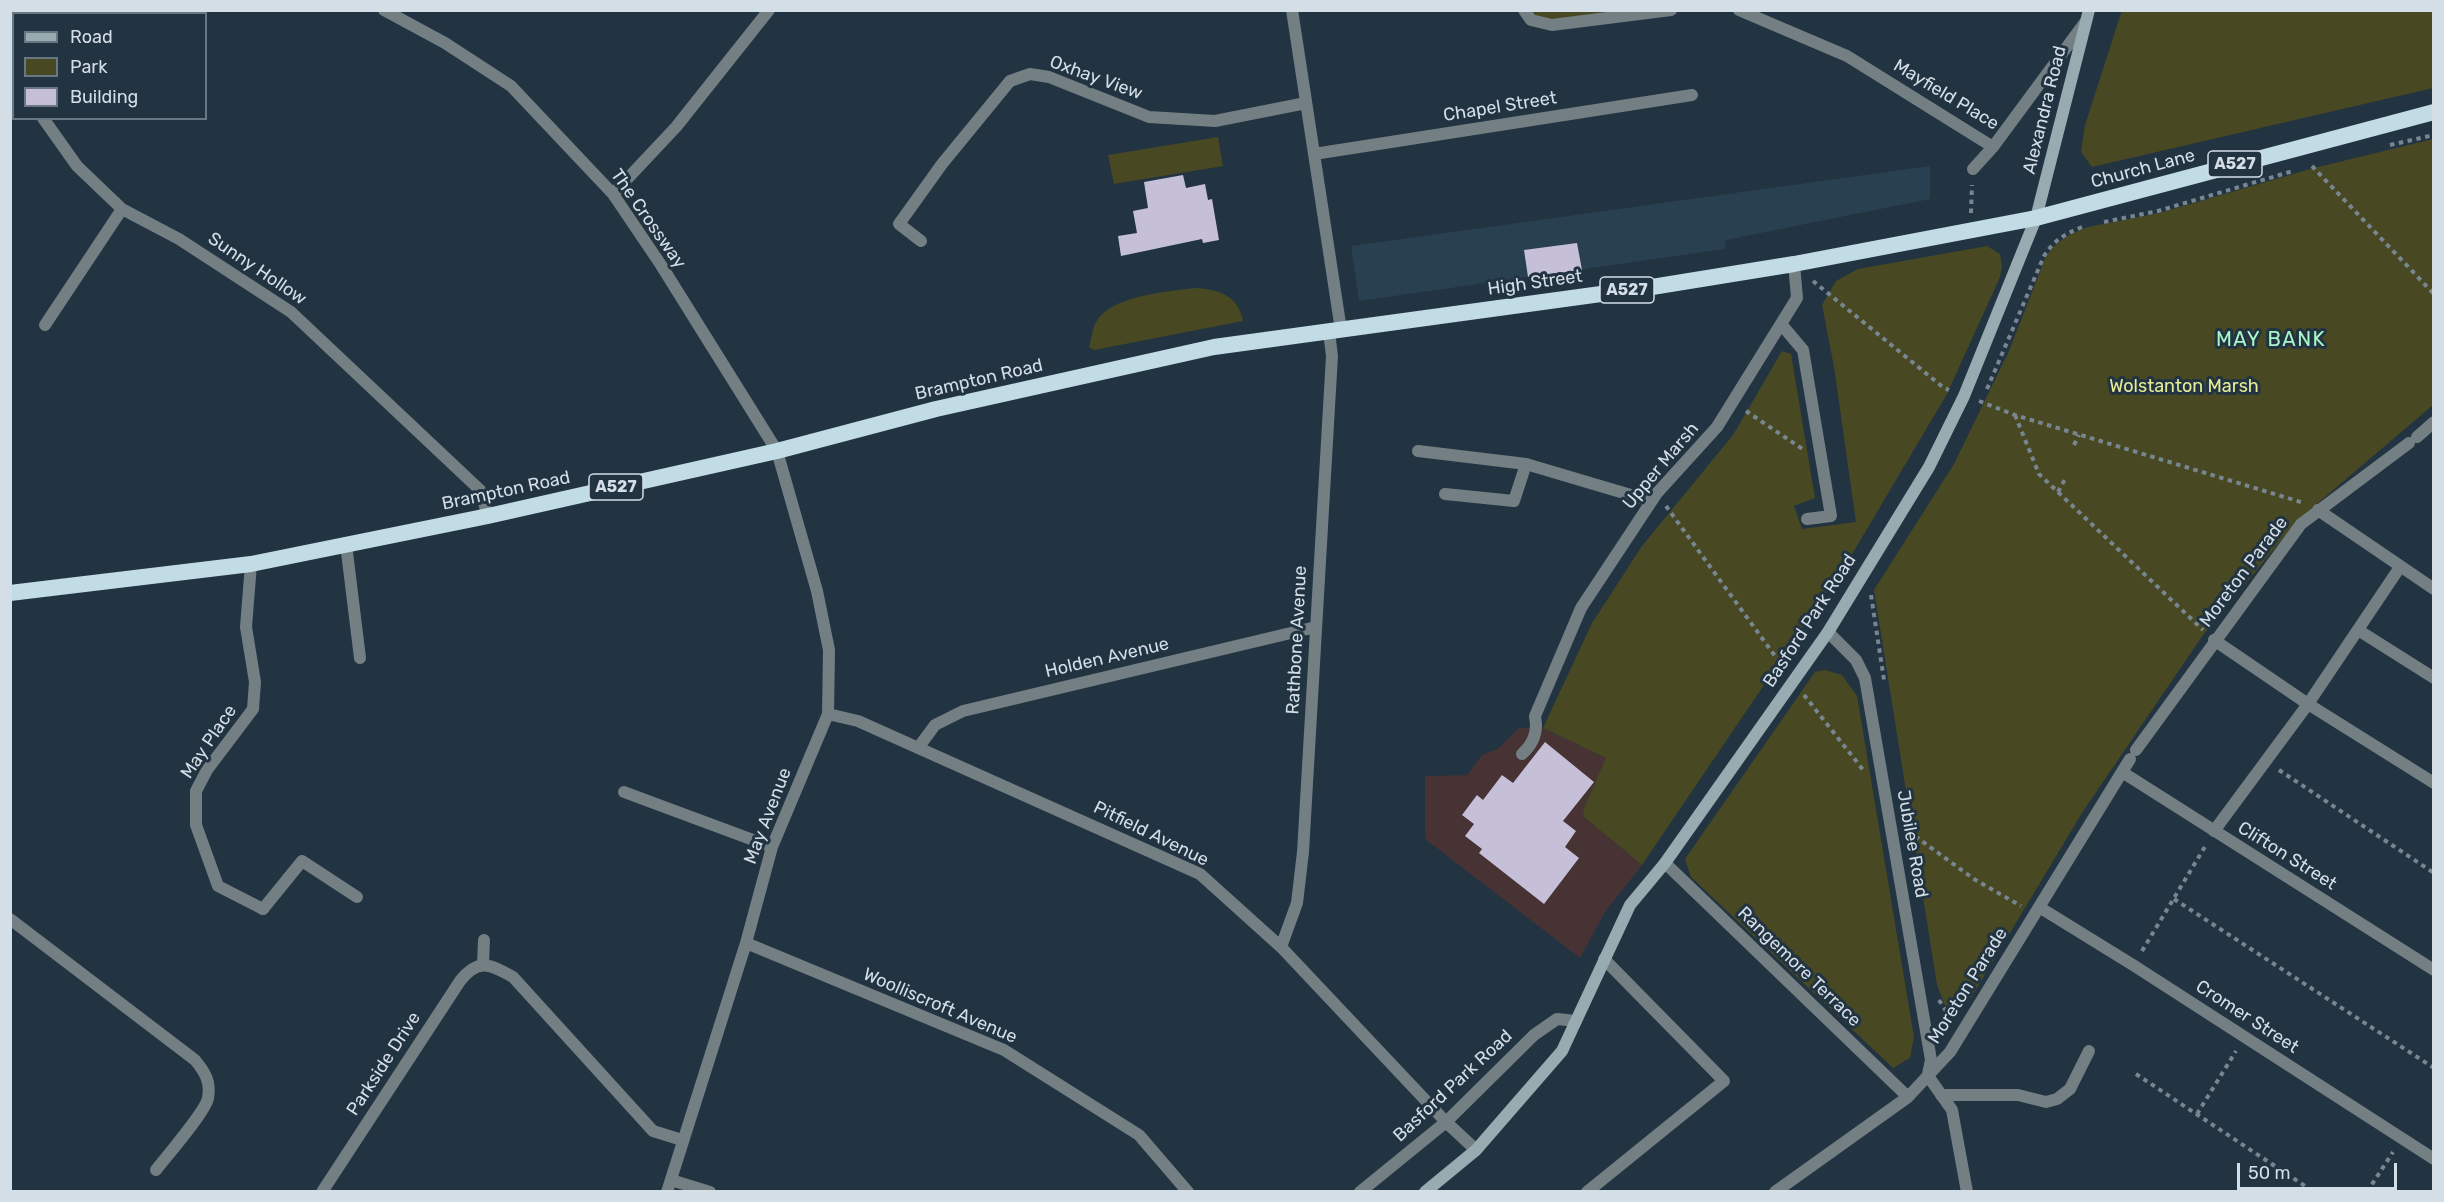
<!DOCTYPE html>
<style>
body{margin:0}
#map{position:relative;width:2444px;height:1202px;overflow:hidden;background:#223341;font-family:Rubik,sans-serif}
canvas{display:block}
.frame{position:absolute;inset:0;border:12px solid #d4dee7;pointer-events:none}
.legend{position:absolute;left:12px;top:12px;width:195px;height:108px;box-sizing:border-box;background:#223341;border:2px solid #697783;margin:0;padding:8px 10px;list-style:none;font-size:18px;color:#d4dee7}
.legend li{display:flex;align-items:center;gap:12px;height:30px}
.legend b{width:30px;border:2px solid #697783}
.scale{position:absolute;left:2237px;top:1163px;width:160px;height:27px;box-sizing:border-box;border:3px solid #d4dee7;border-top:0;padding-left:8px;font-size:18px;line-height:21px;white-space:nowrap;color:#d4dee7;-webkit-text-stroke:4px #223341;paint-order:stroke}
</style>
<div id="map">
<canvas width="2444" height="1202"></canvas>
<div class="frame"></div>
<ul class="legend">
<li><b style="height:8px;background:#98abb1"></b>Road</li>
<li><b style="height:16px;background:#484922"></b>Park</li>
<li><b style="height:16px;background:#c5c0d8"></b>Building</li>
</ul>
<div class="scale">50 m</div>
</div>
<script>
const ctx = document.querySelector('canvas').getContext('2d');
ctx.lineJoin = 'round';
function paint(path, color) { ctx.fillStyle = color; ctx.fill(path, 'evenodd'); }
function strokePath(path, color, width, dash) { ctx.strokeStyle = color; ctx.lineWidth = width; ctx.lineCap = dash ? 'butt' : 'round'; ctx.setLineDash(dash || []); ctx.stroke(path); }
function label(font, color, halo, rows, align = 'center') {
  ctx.font = font + ' Rubik,sans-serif'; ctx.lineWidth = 6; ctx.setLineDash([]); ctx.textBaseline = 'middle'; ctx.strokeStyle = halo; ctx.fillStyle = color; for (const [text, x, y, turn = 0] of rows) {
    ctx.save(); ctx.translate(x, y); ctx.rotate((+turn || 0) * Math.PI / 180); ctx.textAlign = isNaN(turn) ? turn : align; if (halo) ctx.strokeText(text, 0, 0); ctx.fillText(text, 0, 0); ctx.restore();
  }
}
paint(new Path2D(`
 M1930,166V199L1726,240L1725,249L1359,301L1351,246Z`), '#294051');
paint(new Path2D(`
 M1519,728H1543L1606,758L1583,810L1584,817L1642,865L1605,912L1580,958L1425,839V776L1467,775L1482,755L1499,748Z`), '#473234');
paint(new Path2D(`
 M2122,10L2433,11V88L2092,167L2081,152L2085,125Z
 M1524,11H1671L1552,25Z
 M1218,137L1223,166L1114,184L1108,155Z
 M2433,139V405L2298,520L2203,635L2082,813L1972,996L1963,1005L1953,1009L1945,1005L1937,985L1874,590L1954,464L2009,351L2046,256L2054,246L2069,235L2088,227L2159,213L2314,168Z
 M1987,246L2000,254L2002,266L2000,277L1947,394L1848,561L1642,865L1584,817L1583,810L1606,758L1543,728L1592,623L1642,546L1733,435L1782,351L1791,354L1815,498L1794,506L1802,529L1856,522L1834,367L1822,305L1836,281L1858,269Z
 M1195,288C1218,289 1239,296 1243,321L1094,350L1089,347C1091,340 1092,331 1095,324C1109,295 1167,292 1195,288Z
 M1825,670L1842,675L1857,696L1914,1037L1910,1058L1893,1068L1691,877L1685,859L1815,672Z`), '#484922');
paint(new Path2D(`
 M1183,175L1186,188L1205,184L1208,200L1212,199L1219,240L1203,243L1202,239L1121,256L1118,236L1137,233L1133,211L1148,208L1144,182Z
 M1577,243L1582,270L1528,277L1524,250Z
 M1545,742L1594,782L1563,821L1576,831L1565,847L1579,858L1544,904L1479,853L1482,849L1465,836L1474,824L1462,815L1477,795L1483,800L1502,775L1513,783Z`), '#c5c0d8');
strokePath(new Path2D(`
 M2390,145L2434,135
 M2312,166L2434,294
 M1971,213L1972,185
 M2104,222L2158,211L2293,171
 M1813,281L1944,388L1949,390
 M1987,389L2044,256C2054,240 2065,234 2082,227
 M1979,401L2015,415L2304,503
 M1746,411L1804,450
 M2015,415L2039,474L2203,630
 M2074,445L2079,435
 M2058,492L2065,479
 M1666,506L1783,667
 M1871,595L1884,680
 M1804,695L1864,771
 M2279,770L2434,873
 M1908,831L1974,879L2021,906
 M2174,899L2434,1068
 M2142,951L2206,845
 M1939,1000L1946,1011L1955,1013
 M2136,1074L2314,1192
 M2197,1114L2236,1051
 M2367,1192L2393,1152`), '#788691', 4, [4.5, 4.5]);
strokePath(new Path2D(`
 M1781,324L1803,350L1831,516L1807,519
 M1445,494L1514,501L1526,464
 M2358,630L2434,678
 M1522,754C1531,746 1536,737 1536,725
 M2214,831L2308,704L2400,567
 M263,909L302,861L357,897
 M10,919L195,1060C205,1072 211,1082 208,1098C206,1111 166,1157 156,1170
 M1941,1095H2018L2046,1102L2057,1099L2070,1089L2089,1051
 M1587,1192L1724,1081L1604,959`), '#737f82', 12);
strokePath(new Path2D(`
 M384,10L445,43L511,86L613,194L661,265L777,451L817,591L829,650L828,714L772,847L746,943L667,1192
 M1292,10L1341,330
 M1524,10L1531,20L1552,25L1671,10
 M1739,10L1847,56L1993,147L2086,21
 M10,60L14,67
 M43,118L77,166L122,209L179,239L291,312L480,490L488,516
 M1314,154L1692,95
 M1973,169L1993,147
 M613,194L676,127L769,10
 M921,241L899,224L942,164L1010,81L1030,74L1049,77L1149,117L1215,121L1306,103
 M45,325L122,209
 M2417,437L2434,422
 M1418,451L1526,464L1651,501
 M2318,510L2434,589
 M346,544L360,658
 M251,564L246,627L255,682L253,709L207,770L196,791V825L218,886L263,909
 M1828,632L1856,660L1865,678L1931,1060L1928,1074
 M2214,640L2308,704L2434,783
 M828,714L858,721L1200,874L1281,947L1446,1122L1476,1150
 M1536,725L1535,716L1581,608L1657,493L1717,427L1797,298L1794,264
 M918,748L935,725L963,711L1316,627
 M2136,750L2301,524L2409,443
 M2122,772L2434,970
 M624,792L772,847
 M1665,863L1908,1097
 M2039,907L2133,965L2434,1159
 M746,943L1004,1050L1139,1135L1188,1192
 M1281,947L1297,903L1303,852L1332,356L1329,332
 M483,964L484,940
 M1928,1076L1952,1110L1967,1192
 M671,1180L710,1192
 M322,1192L460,981C478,958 490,964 513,977L653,1131L682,1140
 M1360,1192L1446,1122L1534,1035L1557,1019L1576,1021
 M1775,1192L1908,1097L1950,1052L2130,759`), '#737f82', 12);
strokePath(new Path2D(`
 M1425,1192L1476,1150L1562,1051L1630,905L1665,863L1828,632L1929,467L1964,396L2036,218L2089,10`), '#98abb1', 12);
strokePath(new Path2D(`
 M10,593L251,564L488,516L777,451L936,409L1214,347L1652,287L1794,264L2036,218L2434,112`), '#c1dce5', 16);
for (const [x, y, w] of [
 [2235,164,54],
 [1627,290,54],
 [616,487,54]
]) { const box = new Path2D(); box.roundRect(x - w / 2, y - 13, w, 26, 4.5); ctx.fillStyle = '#223341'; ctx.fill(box); strokePath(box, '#d4dee7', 1.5); }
label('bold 16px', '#d4dee7', null, [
 ["A527",2235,164],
 ["A527",1627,290],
 ["A527",616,487]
]);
label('18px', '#d4dee7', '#223341', [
 ["Oxhay View",1096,78,20],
 ["Mayfield Place",1946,95,31],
 ["Chapel Street",1500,107,-9],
 ["Alexandra Road",2045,110,-76],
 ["Church Lane",2143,169,-15],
 ["The Crossway",648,219,55],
 ["Sunny Hollow",257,269,34],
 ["High Street",1535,283,-8],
 ["Brampton Road",979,380,-13],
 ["Upper Marsh",1661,466,-50],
 ["Brampton Road",506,491,-12],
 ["Moreton Parade",2244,572,-53],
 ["Basford Park Road",1810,621,-57],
 ["Rathbone Avenue",1297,640,-87],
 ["Holden Avenue",1107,658,-13],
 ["May Place",209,742,-56],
 ["May Avenue",768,816,-69],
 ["Pitfield Avenue",1151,834,26],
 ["Jubilee Road",1912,844,80],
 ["Clifton Street",2287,856,32],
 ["Rangemore Terrace",1799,967,44],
 ["Moreton Parade",1968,986,-58],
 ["Woolliscroft Avenue",940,1006,23],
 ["Cromer Street",2247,1017,33],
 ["Parkside Drive",384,1064,-57],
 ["Basford Park Road",1453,1086,-43]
]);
label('18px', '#e7eb94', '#223341', [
 ["Wolstanton Marsh",2184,387]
]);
ctx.letterSpacing = '1.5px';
label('20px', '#a8f6c8', '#223341', [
 ["MAY BANK",2271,340]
]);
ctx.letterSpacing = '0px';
</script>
